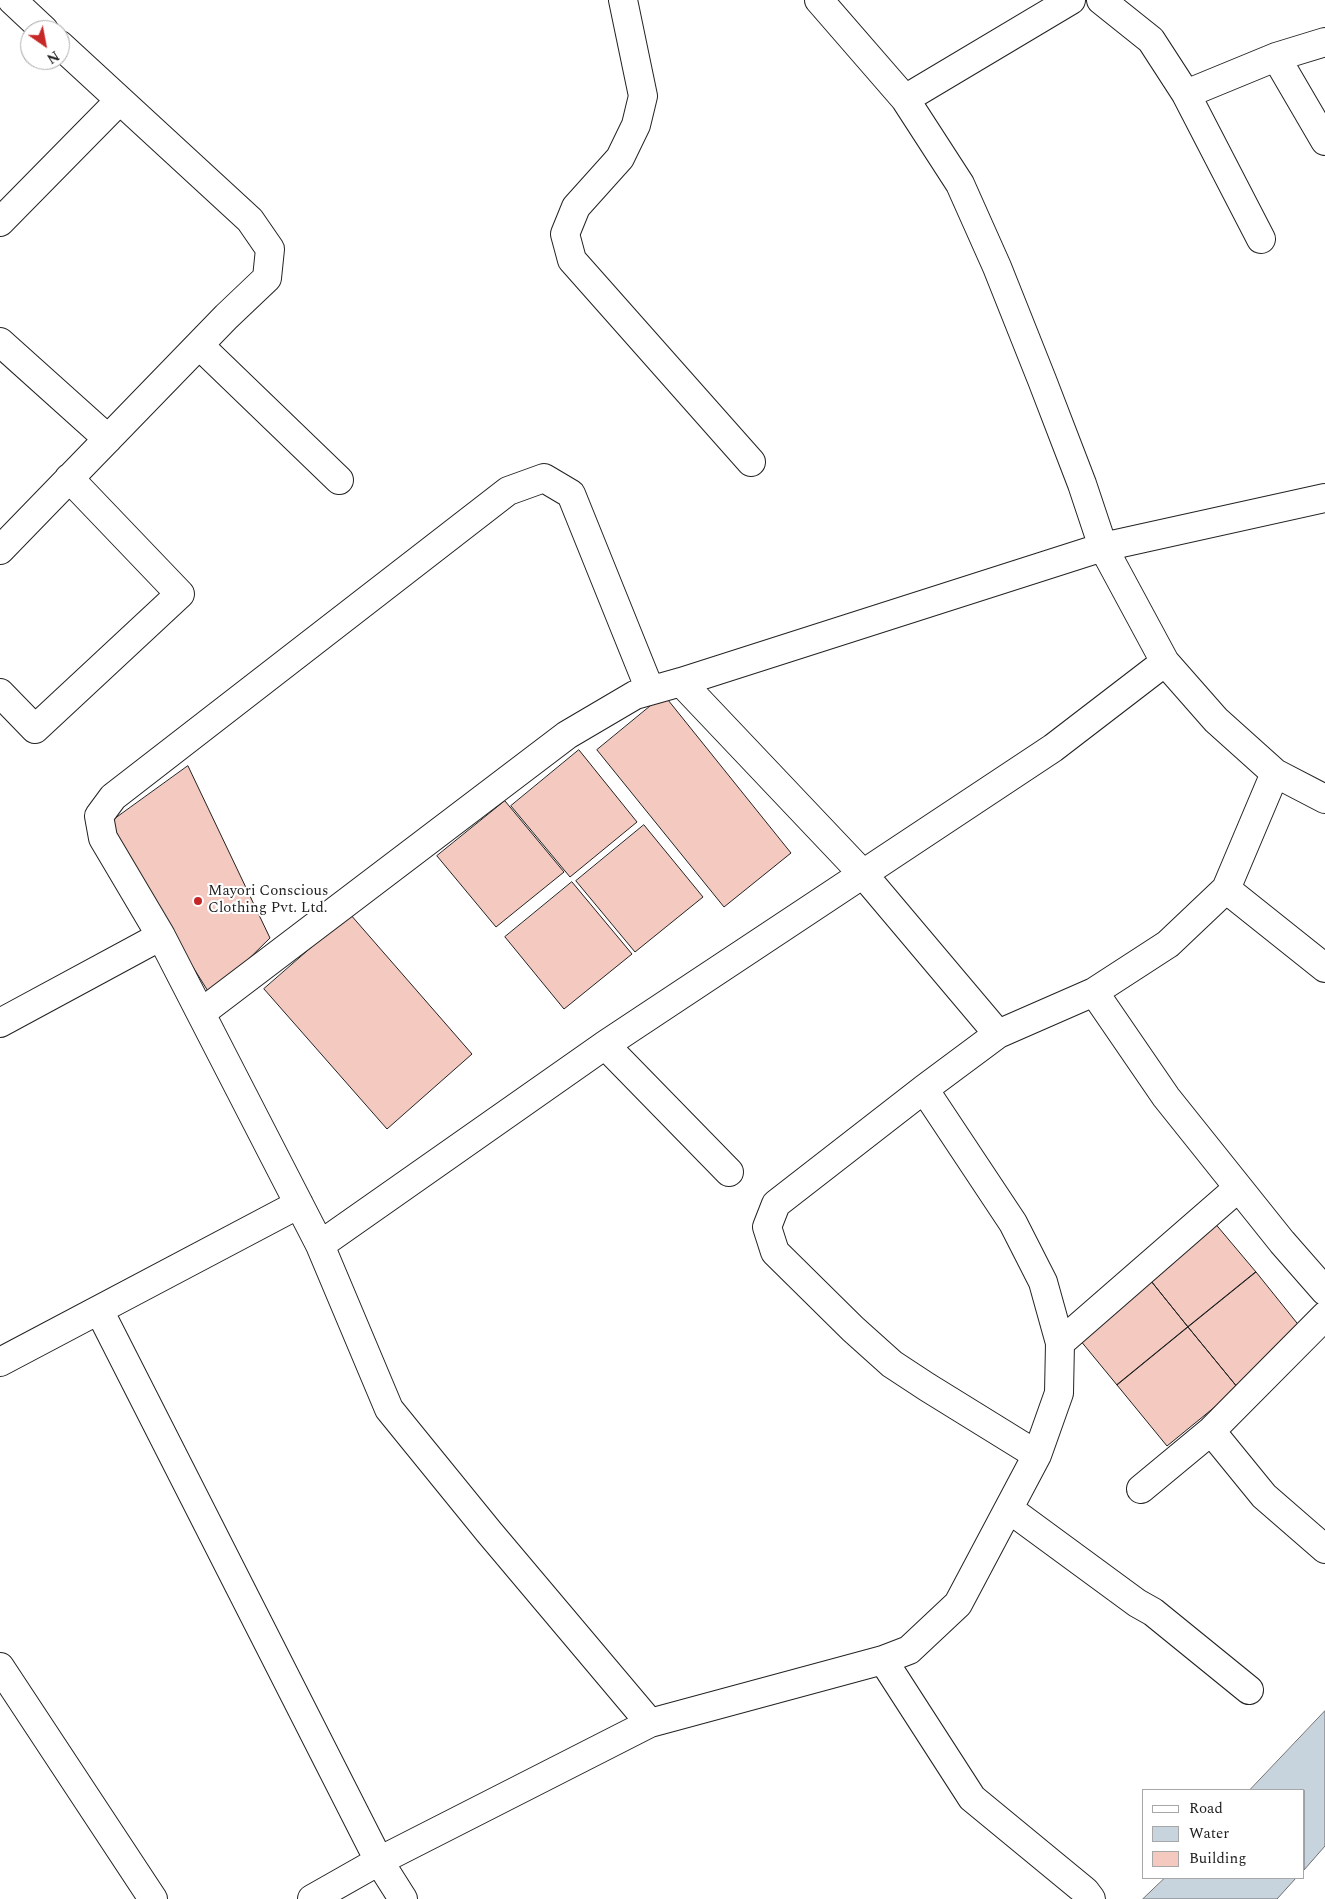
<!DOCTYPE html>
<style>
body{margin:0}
#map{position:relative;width:1325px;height:1899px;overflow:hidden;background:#fff;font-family:Spectral,serif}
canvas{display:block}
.legend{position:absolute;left:1142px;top:1789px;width:162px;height:90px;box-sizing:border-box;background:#fff;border:1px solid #a7a7a7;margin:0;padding:6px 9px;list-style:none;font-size:15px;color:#222}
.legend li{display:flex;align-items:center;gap:10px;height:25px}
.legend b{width:25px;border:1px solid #a7a7a7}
.north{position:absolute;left:20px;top:20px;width:50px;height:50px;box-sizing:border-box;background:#fff;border:1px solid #a7a7a7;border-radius:50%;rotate:147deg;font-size:14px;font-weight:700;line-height:20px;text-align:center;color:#222}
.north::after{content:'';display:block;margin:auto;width:18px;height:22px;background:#c62828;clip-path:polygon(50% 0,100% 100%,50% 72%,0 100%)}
</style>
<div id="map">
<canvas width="1325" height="1899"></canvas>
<ul class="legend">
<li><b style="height:6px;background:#fff"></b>Road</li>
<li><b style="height:14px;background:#c7d3dd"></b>Water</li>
<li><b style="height:14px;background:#f3c9c0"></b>Building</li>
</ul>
<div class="north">N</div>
</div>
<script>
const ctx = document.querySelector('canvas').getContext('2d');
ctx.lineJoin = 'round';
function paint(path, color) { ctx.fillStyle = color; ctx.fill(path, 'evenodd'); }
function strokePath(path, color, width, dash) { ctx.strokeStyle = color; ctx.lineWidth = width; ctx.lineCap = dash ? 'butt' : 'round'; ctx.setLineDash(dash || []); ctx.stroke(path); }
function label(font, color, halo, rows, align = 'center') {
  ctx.font = font + ' Spectral,serif'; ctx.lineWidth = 4; ctx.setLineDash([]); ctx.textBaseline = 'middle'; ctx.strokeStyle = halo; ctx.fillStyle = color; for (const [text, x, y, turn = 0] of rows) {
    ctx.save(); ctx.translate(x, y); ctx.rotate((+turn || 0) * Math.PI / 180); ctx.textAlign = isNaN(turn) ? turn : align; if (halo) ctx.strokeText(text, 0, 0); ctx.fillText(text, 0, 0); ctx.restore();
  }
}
const water = new Path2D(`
 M1325,1711V1846L1304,1870V1790H1250Z
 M1165,1878H1296L1277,1899H1143Z`);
paint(water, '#c7d3dd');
strokePath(water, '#6f6f6f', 1);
const building = new Path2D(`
 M664,695L791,853L724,907L597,750Z
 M579,750L637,822L570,877L511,806Z
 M188,766L270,938L211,996L105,826Z
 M505,801L564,872L496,927L437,856Z
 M644,825L703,897L635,952L576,881Z
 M572,882L632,954L564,1009L505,937Z
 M350,914L472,1054L387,1129L264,989Z
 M1213,1221L1256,1272L1188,1327L1147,1276Z
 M1256,1272L1305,1333L1238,1388L1188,1327Z
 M1147,1276L1188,1327L1117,1385L1075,1334Z
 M1188,1327L1238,1388L1167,1446L1117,1385Z`);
paint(building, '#f3c9c0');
strokePath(building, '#222', 1);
const minor = new Path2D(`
 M12,0L44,30
 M623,0L643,96L636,125L620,158L576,207L565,234L572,260L751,462
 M819,0L905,99L960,184L997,267L1042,380L1082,484L1103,547L1165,662L1216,720L1275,773L1325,799
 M1101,0L1151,40L1186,94L1261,239
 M1276,57L1325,141
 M1186,94L1276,57L1325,42
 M905,99L1071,0
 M0,222L119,101
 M0,342L108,439
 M199,345L339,480
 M0,550L227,316L267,278L270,249L250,220L60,45
 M681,682L863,874L998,1034
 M650,690L571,494L544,478L508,491L113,797L99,816L103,838L161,936L320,1245L389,1409L489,1532L650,1723
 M0,693L35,729L180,594L69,478
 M1226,889L1325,968
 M1094,992L1166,1097L1282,1242L1325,1291
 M201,1013L567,735L635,695L681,682L1103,547L1325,498
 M0,1023L161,936
 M605,1045L729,1172
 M924,1089L776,1204L767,1227L775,1252L853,1329L892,1364L927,1387L1037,1455
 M320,1245L605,1045L1053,748L1165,662
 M99,1310L379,1861L403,1899
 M1060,1343L1238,1188
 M0,1362L299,1204
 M1211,1431L1264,1496L1325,1549
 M1141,1489L1211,1431L1325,1316
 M1009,1509L1137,1603L1153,1612L1249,1690
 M883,1660L972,1798L1085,1891L1091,1899
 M0,1667L153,1899
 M312,1899L379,1861L650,1723L883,1660L909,1650L958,1604L1037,1455L1059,1393L1060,1343L1043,1282L1013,1223L924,1089L998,1034L1094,992L1168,944L1226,889L1275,773`);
strokePath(minor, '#222', 30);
strokePath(minor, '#fff', 28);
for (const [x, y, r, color] of [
 [198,901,5,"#c62828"]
]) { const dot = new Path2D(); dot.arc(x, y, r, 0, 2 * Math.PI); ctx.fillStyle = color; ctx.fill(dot); strokePath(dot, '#fff', 2); }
label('15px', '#222', '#fff', [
 ["Mayori Conscious",208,892],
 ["Clothing Pvt. Ltd.",208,909]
], 'left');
</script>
